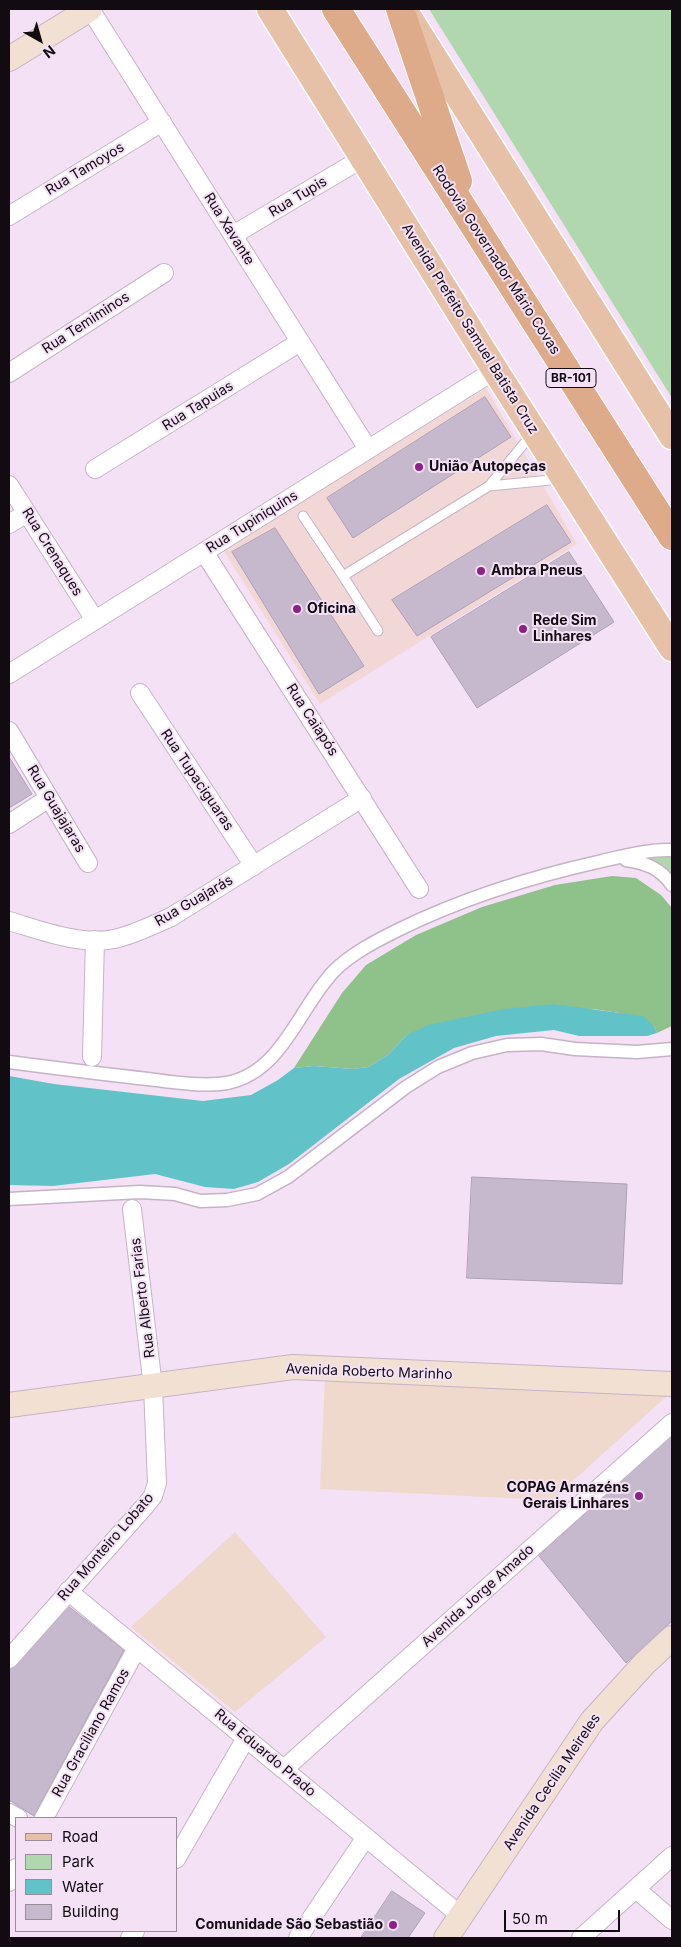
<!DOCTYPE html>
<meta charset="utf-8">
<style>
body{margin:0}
#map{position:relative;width:681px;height:1947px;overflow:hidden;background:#f4e1f5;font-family:Inter,sans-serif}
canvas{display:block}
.frame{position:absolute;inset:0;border:10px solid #120c12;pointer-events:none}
.legend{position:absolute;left:15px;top:1817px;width:162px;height:115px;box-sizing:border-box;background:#f4e1f5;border:1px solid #9a8c9a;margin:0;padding:6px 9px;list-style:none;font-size:15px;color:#120c12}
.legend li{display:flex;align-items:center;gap:10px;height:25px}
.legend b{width:25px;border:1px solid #9a8c9a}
.north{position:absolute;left:15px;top:15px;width:50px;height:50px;-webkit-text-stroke:4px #f4e1f5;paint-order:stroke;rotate:142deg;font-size:14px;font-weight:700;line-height:20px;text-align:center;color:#120c12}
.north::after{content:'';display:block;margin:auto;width:18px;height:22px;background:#120c12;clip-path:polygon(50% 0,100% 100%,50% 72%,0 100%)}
.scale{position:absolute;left:504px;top:1910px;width:116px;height:22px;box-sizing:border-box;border:2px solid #120c12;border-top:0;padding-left:6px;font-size:15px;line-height:18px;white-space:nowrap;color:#120c12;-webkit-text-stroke:4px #f4e1f5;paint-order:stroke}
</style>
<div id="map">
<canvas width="681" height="1947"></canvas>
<div class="frame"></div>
<ul class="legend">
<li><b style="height:6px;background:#e6c0a7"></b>Road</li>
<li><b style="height:14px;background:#b0d7ad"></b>Park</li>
<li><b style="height:14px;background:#61c3c8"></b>Water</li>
<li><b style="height:14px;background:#c6b8cd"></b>Building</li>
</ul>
<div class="north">N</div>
<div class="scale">50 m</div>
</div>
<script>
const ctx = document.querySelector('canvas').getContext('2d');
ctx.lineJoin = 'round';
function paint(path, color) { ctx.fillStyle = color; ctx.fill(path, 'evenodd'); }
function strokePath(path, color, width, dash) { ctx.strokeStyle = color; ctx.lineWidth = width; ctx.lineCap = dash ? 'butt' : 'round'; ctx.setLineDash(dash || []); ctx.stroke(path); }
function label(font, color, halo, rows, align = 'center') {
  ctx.font = font + ' Inter,sans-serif'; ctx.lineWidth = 4; ctx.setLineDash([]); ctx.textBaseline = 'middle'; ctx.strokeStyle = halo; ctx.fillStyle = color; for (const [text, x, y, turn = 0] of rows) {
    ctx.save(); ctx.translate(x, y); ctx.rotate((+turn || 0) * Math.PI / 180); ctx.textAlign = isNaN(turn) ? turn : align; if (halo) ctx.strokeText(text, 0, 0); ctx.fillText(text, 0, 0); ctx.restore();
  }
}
paint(new Path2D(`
 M486,388L577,544L320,704L223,550Z`), '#f2d7d7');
paint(new Path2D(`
 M325,1378L669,1394L552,1500L320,1489Z
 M235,1532L326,1637L235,1712L131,1627Z`), '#efd9cc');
paint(new Path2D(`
 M429,9H672V398Z
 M662,849L672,850V885L645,862Z`), '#b0d7ad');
paint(new Path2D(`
 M612,876L636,878L661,895L672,908V1026L657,1033L654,1026L620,1013L593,1009L407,1035L388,1055L368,1067L353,1069L314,1066L294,1068L342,993L366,965L416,935L482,907L555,885Z`), '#8fc18b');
paint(new Path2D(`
 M553,1004L643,1016L654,1026L657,1033L647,1036H579L554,1030L496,1036L454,1048L399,1079L289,1164L258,1182L234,1189L205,1187L155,1174L53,1186L9,1185V1076L54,1084L203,1101L251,1095L278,1080L294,1068L314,1066L353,1069L368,1067L388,1055L407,1035L428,1025L504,1009Z`), '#61c3c8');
const building = new Path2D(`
 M485,397L511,437L353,538L327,498Z
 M547,505L571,542L417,636L392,600Z
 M275,528L364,666L319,694L232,552Z
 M569,552L614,622L477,708L431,637Z
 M9,757L32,794L9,808Z
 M472,1177L627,1184L622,1284L467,1278Z
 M672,1436V1621L626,1663L539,1556Z
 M68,1606L124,1650L34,1816L9,1800V1672Z
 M392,1891L425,1913L408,1938H361Z`);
paint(building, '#c6b8cd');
strokePath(building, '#aea0b5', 1);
const service = new Path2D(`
 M489,486L561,479
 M303,516L343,576L489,486L532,434
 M343,576L378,631`);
const pedestrian = new Path2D(`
 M626,860C646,863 660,868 672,885
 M9,1062C55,1068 101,1074 148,1079C172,1082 203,1087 227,1083C283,1072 299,1007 334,971C352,953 376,941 398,930C463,898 530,877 602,861C624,856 649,849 672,850
 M9,1199L140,1192L175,1194L200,1201L227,1200L257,1194L288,1177L406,1087L438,1067L472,1053L507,1045L541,1044L575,1049L637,1052L672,1049`);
const minor = new Path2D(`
 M90,9L368,449
 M9,216L162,122
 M233,235L363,158
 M9,373L164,273
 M95,469L300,342
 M9,485L95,620
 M9,524L27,513
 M204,552L419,889
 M9,674L495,370
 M140,693L254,866
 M9,731L88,863
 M9,824L49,798
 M9,921C40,930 81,946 114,939C133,935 153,925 171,917L362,798
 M92,1057L95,940
 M68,1591L461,1916
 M9,1659L145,1506L153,1496L157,1483L153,1387L132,1209
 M284,1769L672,1423
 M9,1813L18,1818
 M44,1818L137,1648
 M176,1859L246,1738
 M9,1882L16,1868
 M636,1889L672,1920
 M130,1938L135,1931
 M298,1938L366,1837
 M581,1938L672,1856`);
const secondary = new Path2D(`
 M9,59L90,9
 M9,1405L293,1367L672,1384
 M446,1938L592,1721L645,1663L672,1638`);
const primary = new Path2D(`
 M270,9L495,370L672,648
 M408,16L672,436`);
const trunk = new Path2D(`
 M336,9L672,536
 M400,9L458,181`);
strokePath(service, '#c6b3c6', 11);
strokePath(pedestrian, '#c6b3c6', 15);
strokePath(minor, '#c6b3c6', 20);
strokePath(secondary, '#c6b3c6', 26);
strokePath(primary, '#fff', 29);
strokePath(trunk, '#fff', 30);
strokePath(service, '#fff', 9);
strokePath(pedestrian, '#fff', 12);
strokePath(minor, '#fff', 18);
strokePath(secondary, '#f2e0d3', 24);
strokePath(primary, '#e6c0a7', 26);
strokePath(trunk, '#deab8a', 28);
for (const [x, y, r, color] of [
 [419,467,5,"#8c2286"],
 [481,571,5,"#8c2286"],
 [297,609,5,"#8c2286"],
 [523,629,5,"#8c2286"],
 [639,1496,5,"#8c2286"],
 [393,1925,5,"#8c2286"]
]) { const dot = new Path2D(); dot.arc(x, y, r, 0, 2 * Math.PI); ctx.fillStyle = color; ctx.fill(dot); strokePath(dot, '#f4e1f5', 2); }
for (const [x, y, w] of [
 [571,378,50]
]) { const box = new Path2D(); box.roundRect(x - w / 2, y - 9.5, w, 19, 4); ctx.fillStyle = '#f4e1f5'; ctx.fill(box); strokePath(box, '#120c12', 1); }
label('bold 12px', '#120c12', null, [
 ["BR-101",571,378]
]);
label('14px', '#120c12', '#f4e1f5', [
 ["Rua Tamoyos",85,169,-31],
 ["Rua Tupis",298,197,-31],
 ["Rua Xavante",229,229,58],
 ["Rodovia Governador Mário Covas",496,260,57],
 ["Rua Temiminos",86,323,-33],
 ["Avenida Prefeito Samuel Batista Cruz",470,329,58],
 ["Rua Tapuias",198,406,-32],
 ["Rua Tupiniquins",252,522,-32],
 ["Rua Crenaques",52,552,58],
 ["Rua Caiapós",312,720,57],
 ["Rua Tupaciguaras",197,780,56],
 ["Rua Guajajaras",56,809,59],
 ["Rua Guajarás",194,901,-30],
 ["Rua Alberto Farias",143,1298,-97],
 ["Avenida Roberto Marinho",369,1372,2],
 ["Rua Monteiro Lobato",106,1547,-49],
 ["Avenida Jorge Amado",478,1596,-42],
 ["Rua Graciliano Ramos",91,1733,-61],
 ["Rua Eduardo Prado",265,1753,40],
 ["Avenida Cecília Meireles",552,1782,-56]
]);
label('bold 14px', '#120c12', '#f4e1f5', [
 ["União Autopeças",429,467],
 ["Ambra Pneus",491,571],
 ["Oficina",307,609],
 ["Rede Sim",533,621],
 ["Linhares",533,637],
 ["COPAG Armazéns",629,1488,"right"],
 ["Gerais Linhares",629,1504,"right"],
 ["Comunidade São Sebastião",383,1925,"right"]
], 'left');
</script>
